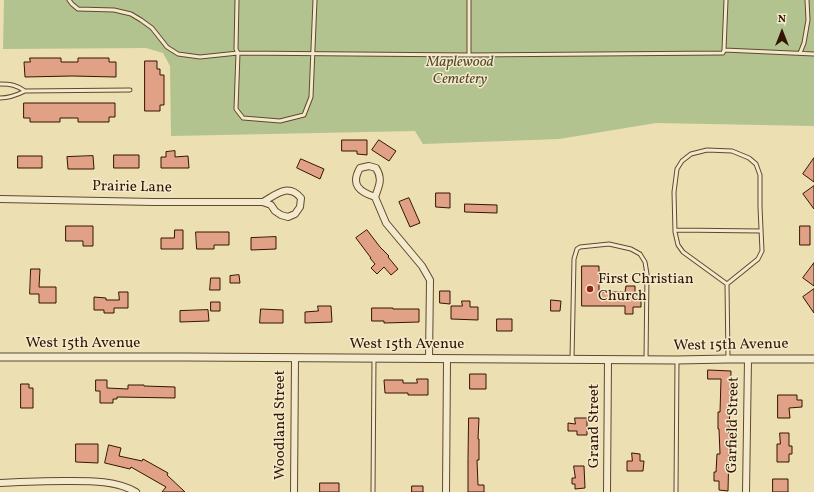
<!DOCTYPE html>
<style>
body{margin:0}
#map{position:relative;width:814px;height:492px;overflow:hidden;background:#ecdfb2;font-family:Vollkorn,serif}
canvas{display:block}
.north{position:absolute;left:762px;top:12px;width:40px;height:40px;-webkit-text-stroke:3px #f3eacd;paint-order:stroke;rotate:0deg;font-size:11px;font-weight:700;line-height:16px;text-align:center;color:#341500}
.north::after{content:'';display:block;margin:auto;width:14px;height:18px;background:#341500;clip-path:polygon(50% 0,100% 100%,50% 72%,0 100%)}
</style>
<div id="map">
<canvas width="814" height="492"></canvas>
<div class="north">N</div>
</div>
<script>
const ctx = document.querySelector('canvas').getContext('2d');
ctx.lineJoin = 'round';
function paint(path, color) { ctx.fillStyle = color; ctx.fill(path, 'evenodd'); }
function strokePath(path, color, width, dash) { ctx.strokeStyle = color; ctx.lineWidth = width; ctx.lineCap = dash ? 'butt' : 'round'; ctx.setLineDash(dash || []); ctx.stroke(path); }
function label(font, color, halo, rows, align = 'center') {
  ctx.font = font + ' Vollkorn,serif'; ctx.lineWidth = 3; ctx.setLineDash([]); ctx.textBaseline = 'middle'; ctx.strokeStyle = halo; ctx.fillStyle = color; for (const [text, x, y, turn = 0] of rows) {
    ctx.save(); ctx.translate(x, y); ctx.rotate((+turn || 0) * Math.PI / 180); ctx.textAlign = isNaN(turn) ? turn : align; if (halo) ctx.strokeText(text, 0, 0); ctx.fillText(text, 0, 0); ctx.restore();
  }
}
paint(new Path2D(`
 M4,0H814V126L656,123L559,139L423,144L415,131L171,136L170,66L163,53L146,48L3,49Z`), '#b2c390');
const building = new Path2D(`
 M30,58H61V62H78V58H109V62H116V77L72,76L25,77L24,62H30Z
 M145,61H157V69H160V75H164V105H160V111H145Z
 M24,103H115V117H109V122H78V118H60V122H30V118H24Z
 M342,140H367V155L357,154V151H342Z
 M379,140L396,151L389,161L372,150Z
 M175,151V157L188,156L189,168H161V157H166V152Z
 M114,155H139V168H114Z
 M18,156H42V168H18Z
 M93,156L94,169H68L67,157Z
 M814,158V182L803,174Z
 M301,159L324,169L320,179L297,168Z
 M814,186V209L803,194Z
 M436,193H450V208L436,207Z
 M409,198L420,223L410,227L399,202Z
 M465,204L497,205V213L465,212Z
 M66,226H93V246H83V241H66Z
 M800,226H810V245H800Z
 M175,230H183V249H161V238H174Z
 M367,230L380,247L389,256L388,257L398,269L391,275L384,267L377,274L371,268L375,264L370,258H371L356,238Z
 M196,232H229V245H214V249H197Z
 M276,237V249L251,250V238Z
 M814,263V286L803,278Z
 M582,266H599V292H625L626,286H635V293H641V307H633V314H625V306H582Z
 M31,269H40L39,287H56V303H39V294H30Z
 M239,275L240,283H230V276Z
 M211,278H220V290H210Z
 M814,289V313L803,297Z
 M440,291H450V304L440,303Z
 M119,292H128V308H114V313H104V310H94V297L106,298V300H119Z
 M551,300L561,301L560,311H551Z
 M462,301H470V307H478V320L451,319V306H462Z
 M211,302H220V311H211Z
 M318,306H331L332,322L305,323V312L318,311Z
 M372,308H393V309H419V322L384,323V321H372Z
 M261,309L283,310V323H260Z
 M208,310L209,321L180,322V311Z
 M497,319H512V331H497Z
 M708,370L731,371L729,434H730V449H729L728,491L719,490V481H714V472H716L717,454H720L719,429H718V412H720L721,379H708Z
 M470,374H486V389H470Z
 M417,379H428V395H408V393H385L384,380H403V383H417Z
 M96,380H107V388L128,389V385H144V386L175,387V398L117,397V399H113V403H100V391H96Z
 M21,384H29V388H33V408H21Z
 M778,395H797V400H802V407L789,408L790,418H778Z
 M469,418H479L478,439H479V460H477L478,485H484V492H468V459Z
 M575,418H587V435H577V431H568V423L575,424Z
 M780,433H789V446H792V454H789V462H777V444H780Z
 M76,444H98V463L76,462Z
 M109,445L121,448L119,456L142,461L143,459L168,473L167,475L185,492H162L166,487L131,467L130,469L105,463Z
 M632,453L640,454V461H644L643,471H627V461H632Z
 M574,466H584L585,488L575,489V484H572V478H575Z
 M773,479H788V492H773Z
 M320,483H339V492H320Z
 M412,486H423V492H412Z`);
paint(building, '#e0a186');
strokePath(building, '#341500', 1);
const service = new Path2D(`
 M69,0L72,4L78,9L114,10L131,14L141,20L152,28L167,47L178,54L200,57L238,53L469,55L723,53L724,50L726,0
 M237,0L236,49L238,53L236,109L243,118L280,121L304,115L311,97L315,0
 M469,0V55
 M724,50L814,54
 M800,53L804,43L808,20L807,0
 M0,84C11,84 16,85 25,91L130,90
 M0,98C9,98 17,95 25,91
 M707,150L732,151L749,158L756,164L760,175V207L762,251L758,259L727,284L683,252L678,245L675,232L674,192L677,169L682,161L691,154Z
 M675,230L761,231
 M727,284L728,359
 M572,359L574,259L577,249L580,247L609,244L631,249L640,254L645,262L647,274L646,360
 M373,492L374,358
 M676,492L677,360`);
const minor = new Path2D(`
 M369,166L376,168C383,179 379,186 375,197C360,192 350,185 360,168Z
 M375,197L386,223L422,266L430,280L429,359
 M0,199L154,202H263L271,205L275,211L281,215L288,217L295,214L300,207L301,198C288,183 277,194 263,202
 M0,483C21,482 43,481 64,481C88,481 115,480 136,492
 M294,492L295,358
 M446,492L447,359
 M607,492L608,360
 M746,492L748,359`);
const tertiary = new Path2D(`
 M0,357H186L677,360L728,359H814`);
strokePath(service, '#62482c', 5);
strokePath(minor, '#62482c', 8);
strokePath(tertiary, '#62482c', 9);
strokePath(service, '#f3eacd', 3);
strokePath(minor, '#f3eacd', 6);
strokePath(tertiary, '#f3eacd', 7);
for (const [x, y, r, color] of [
 [590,289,4,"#8f2418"]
]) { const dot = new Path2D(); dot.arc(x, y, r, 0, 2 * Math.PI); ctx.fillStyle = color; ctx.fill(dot); strokePath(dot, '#f3eacd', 1.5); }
label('italic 15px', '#5a492b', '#f3eacd', [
 ["Maplewood",460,63],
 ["Cemetery",460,80]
]);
label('15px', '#341500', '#f3eacd', [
 ["Prairie Lane",132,188,1],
 ["West 15th Avenue",83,344],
 ["West 15th Avenue",407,345],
 ["West 15th Avenue",731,346,-1],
 ["Woodland Street",281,425,-90],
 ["Garfield Street",734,425,-89],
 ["Grand Street",595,426,-90]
]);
label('15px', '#341500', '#f3eacd', [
 ["First Christian",598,280],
 ["Church",598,297]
], 'left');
</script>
